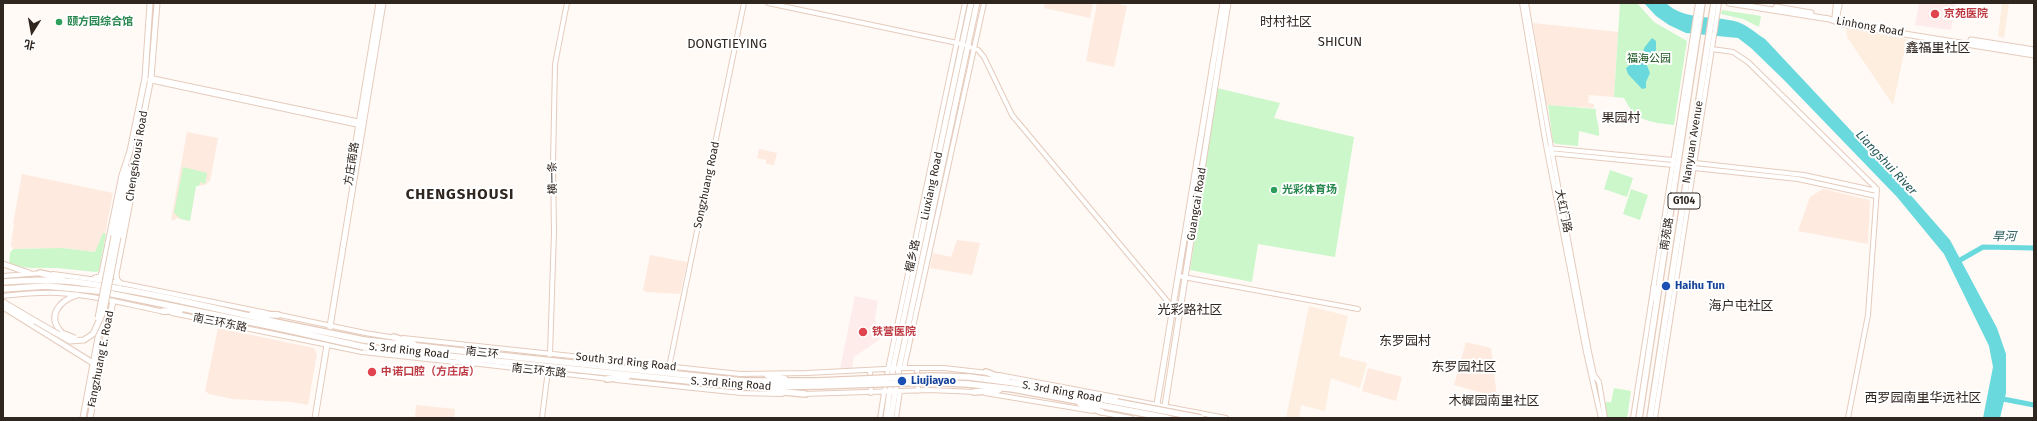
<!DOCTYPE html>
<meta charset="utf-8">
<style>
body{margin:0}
#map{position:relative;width:2037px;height:421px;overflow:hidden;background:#fffaf6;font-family:"Fira Sans","Noto Sans SC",sans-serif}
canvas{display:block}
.frame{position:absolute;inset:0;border:4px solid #302620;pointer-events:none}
.north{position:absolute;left:12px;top:12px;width:40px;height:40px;-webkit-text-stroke:3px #fff;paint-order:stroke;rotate:191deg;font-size:11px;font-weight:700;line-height:16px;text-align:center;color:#302620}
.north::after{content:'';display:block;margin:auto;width:14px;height:18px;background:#302620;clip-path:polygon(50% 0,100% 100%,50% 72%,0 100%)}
</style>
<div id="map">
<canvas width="2037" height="421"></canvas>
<div class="frame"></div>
<div class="north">北</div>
</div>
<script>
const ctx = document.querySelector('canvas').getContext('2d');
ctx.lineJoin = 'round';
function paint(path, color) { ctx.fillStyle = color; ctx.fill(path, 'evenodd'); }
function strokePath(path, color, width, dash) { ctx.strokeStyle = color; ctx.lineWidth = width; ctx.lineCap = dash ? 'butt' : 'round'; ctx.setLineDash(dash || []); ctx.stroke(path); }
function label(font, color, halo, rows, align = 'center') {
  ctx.font = font + ' "Fira Sans","Noto Sans SC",sans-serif'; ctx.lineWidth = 4; ctx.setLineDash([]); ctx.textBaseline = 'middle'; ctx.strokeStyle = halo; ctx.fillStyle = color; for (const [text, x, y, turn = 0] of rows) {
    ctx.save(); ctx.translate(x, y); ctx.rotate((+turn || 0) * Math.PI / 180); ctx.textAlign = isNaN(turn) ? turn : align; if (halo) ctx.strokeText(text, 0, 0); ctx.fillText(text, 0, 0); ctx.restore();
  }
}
paint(new Path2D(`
 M1045,3H1093L1090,18L1044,8Z
 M1097,3H1114L1127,6L1114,67L1086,61Z
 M1533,23L1618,32L1614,97L1589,95L1588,103L1594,104V108L1546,105Z
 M187,132L218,138L210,181L205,185L196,186L190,221L176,218L175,220H171Z
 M759,149L777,153L774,165L766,164V160L757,158Z
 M22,174L113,193L105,234L103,233L95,252L63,248L13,249L11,245L14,224H13Z
 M1823,189L1870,200L1868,244L1798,231L1810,197Z
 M957,240L980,243L972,275L930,268L933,253L951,257Z
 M650,255L687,262L680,294L647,292L643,290Z
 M218,328L314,348L317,354L308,405L292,402L232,399L209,394L205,391Z
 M1466,342L1491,348L1497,397L1454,385Z
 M1368,368L1402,377L1396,401L1362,391Z
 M416,405L455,409L454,418H415Z`), '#feeade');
paint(new Path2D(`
 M2002,3H2009L2004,38L1998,36Z
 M1846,28L1907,39L1893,105L1847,37Z
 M1309,306L1348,316L1339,356L1367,363L1360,388L1331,378L1325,411L1301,405L1299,418H1286Z`), '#fdeee0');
paint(new Path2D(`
 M1919,3H1955L1951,30L1915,25Z
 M855,296L878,301L875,318L880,335L879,340L854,357L852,368L840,369Z`), '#fdecea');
paint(new Path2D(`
 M1620,3H1637L1654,22L1687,41L1674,125C1650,122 1636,122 1624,98L1614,97Z
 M1722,10L1761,16L1759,27L1743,19L1721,14Z
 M1217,88L1280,103L1274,118L1354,137L1335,257L1258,244L1252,282L1190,270Z
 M1548,105L1596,109C1595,119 1600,125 1599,136L1579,131L1578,146L1556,144L1553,142Z
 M183,167L207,173L205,184L200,182L199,186H196L190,221L181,219L174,213Z
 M1610,170L1633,178L1627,197L1604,189Z
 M1631,189L1648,195L1640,220L1623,214Z
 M103,233L106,234L99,271L96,272L57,268H30L9,265L10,253L13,249L63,248L95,252Z
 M1614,388L1631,391L1627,418H1606L1603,402H1611Z`), '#cbf7ca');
paint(new Path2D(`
 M1644,3H1666C1684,21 1715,15 1738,22C1747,25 1757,34 1765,39L1901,184L1950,240L1997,328L2006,354V393L2000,418H1983L1993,367L1989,346L1944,254L1897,197L1784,80L1751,48L1738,38L1686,33L1669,25L1656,16Z
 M1652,38L1656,41V50L1646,63L1650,73L1646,82V88L1642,89L1628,74L1626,68L1631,64L1640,65L1644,48Z`), '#6ad9dd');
strokePath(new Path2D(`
 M1955,263L1983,247L2034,248
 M1998,398L2034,405`), '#6ad9dd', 5);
const minor = new Path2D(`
 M768,3L962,44L978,50L984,57L1012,115L1173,308
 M1522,3L1545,140L1586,352L1601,418
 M1526,3L1552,153L1589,352L1594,375L1599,382L1605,418
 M1834,21L1837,18L1840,3
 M1834,21L1836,3
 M1712,49L1733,52L1748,62L1877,189L1868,315L1848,418
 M151,78L361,122
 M149,80L359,125
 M1548,148L1673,160
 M1550,153L1673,165
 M1695,163L1804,175L1877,191
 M1694,168L1798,179L1876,196
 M53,274L120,283L267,313
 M3,276L42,273
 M1178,276L1358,309
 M3,296C21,294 40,292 58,293C94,295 130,305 165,312
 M172,313L362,352L464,363
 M275,314L365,333L396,338
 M403,338L740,374L807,373L904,368H944L988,373
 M471,363L609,379
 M669,367L744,3
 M904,368L984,3
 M917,368L918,391
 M870,370L871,393
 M999,375L1226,418
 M616,380L741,393L782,394
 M985,393L1093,411
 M803,394L930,390L976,392
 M1099,412L1131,418
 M542,418L550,354L554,232L553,164L555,64L567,3
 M880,418L888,369L965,3
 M896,418L900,391
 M1633,418L1698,3
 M1655,418L1719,3`);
const major = new Path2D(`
 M1729,3L1829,19L1843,24L2034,55
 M1776,7L1811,13
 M1971,40L2034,50
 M350,178L379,3
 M114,236L127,168
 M118,237L132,168
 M3,264L29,273
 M95,278L100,277L102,273L122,175L130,151L145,78L150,3
 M120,283L117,280L116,274L135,176L136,153L151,78L157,3
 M3,302L35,321
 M3,307L93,363
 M62,333C46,316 59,301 77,295
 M1157,404L1223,3
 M1165,406L1228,3
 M83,418L102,316
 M90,418L113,301
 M315,418L383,3
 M886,418L893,368L971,3
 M891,418L899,368L977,3`);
const highway = new Path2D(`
 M40,273L62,278
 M3,282C27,280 52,279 76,282C145,291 213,308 280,323
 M1654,288L1656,300
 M3,289L46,286L98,291L279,328
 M163,311H180
 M252,314L278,315
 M394,337L414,344
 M364,340L515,357
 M364,347L514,363
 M459,359L473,364
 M582,364L744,381H818
 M638,367L651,365
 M582,370L746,387L818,386
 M986,372L1007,380
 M767,375L785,379
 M969,377L1015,383L1117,402
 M607,379L627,377
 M968,384L1013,389L1115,408
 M774,391L805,394
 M974,392L999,390
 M1080,404L1102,412
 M1639,418L1702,3
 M1650,418L1714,3`);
strokePath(minor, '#e5cbbc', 6);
strokePath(major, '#e5cbbc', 7);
strokePath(highway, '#e5cbbc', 8);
strokePath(minor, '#fff', 4);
strokePath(major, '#fff', 5);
strokePath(highway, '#fff', 5.5);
const majorBridge = new Path2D(`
 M98,318L114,236
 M35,321L70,341L84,340L93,334L104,310L118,237
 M62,333L75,338`);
const highwayBridge = new Path2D(`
 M280,323L364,340
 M279,328L364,347
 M515,357L582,364
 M514,363L582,370
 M818,381L932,376L969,377
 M818,386L931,382L968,384
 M1117,402L1201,418
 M1115,408L1167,418`);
strokePath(majorBridge, '#e5cbbc', 7, []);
strokePath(highwayBridge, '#e5cbbc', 8, []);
strokePath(majorBridge, '#fff', 5);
strokePath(highwayBridge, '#fff', 5.5);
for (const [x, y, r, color] of [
 [1935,14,5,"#e0444e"],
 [59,22,4,"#2e9e5b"],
 [1274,190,4,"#2e9e5b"],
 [1666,286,5,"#1a4fb4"],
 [863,332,5,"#e0444e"],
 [372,372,5,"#e0444e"],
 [902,381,5,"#1a4fb4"]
]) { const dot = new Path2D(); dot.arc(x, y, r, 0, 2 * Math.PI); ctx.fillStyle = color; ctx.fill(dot); strokePath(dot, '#fff', 1.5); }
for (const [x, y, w] of [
 [1684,201,32]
]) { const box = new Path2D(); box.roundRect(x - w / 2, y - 8, w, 16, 3); ctx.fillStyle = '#fff'; ctx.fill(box); strokePath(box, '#302620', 1); }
label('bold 10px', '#302620', null, [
 ["G104",1684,201]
]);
label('bold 11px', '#be3a42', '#fff', [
 ["京苑医院",1944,14],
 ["铁营医院",872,332],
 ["中诺口腔（方庄店）",381,372]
], 'left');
label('bold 11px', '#27864d', '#fff', [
 ["颐方园综合馆",67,22],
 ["光彩体育场",1282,190]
], 'left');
label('11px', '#302620', '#fff', [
 ["Linhong Road",1870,27,10],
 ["Nanyuan Avenue",1693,142,-81],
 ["Chengshousi Road",137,156,-81],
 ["方庄南路",352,164,-81],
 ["横一条",553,178,-91],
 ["Songzhuang Road",707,185,-78],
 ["Liuxiang Road",932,186,-78],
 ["Guangcai Road",1197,204,-81],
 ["大红门路",1563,211,78],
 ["南苑路",1667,234,-81],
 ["榴乡路",913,256,-78],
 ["南三环东路",220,323,11],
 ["S. 3rd Ring Road",409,351,6],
 ["南三环",482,353,6],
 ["Fangzhuang E. Road",101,359,-79],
 ["South 3rd Ring Road",626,362,6],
 ["南三环东路",539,371,6],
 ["S. 3rd Ring Road",731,384,4],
 ["S. 3rd Ring Road",1062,392,10]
]);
label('11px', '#134f18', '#fff', [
 ["福海公园",1649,59]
]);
label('bold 11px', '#164399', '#fff', [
 ["Haihu Tun",1675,286],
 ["Liujiayao",911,381]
], 'left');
label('italic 12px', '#265759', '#fff', [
 ["Liangshui River",1886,163,47],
 ["旱河",2004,237,1]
]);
label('13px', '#302620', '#fff', [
 ["时村社区",1286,22],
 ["SHICUN",1340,42],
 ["DONGTIEYING",727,44],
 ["鑫福里社区",1938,48],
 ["果园村",1621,118],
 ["海户屯社区",1741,306],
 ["光彩路社区",1190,310],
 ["东罗园村",1405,341],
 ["东罗园社区",1464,367],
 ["西罗园南里华远社区",1923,398],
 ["木樨园南里社区",1494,401]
]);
ctx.letterSpacing = '1px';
label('bold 15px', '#302620', '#fff', [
 ["CHENGSHOUSI",460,195]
]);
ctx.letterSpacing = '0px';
</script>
